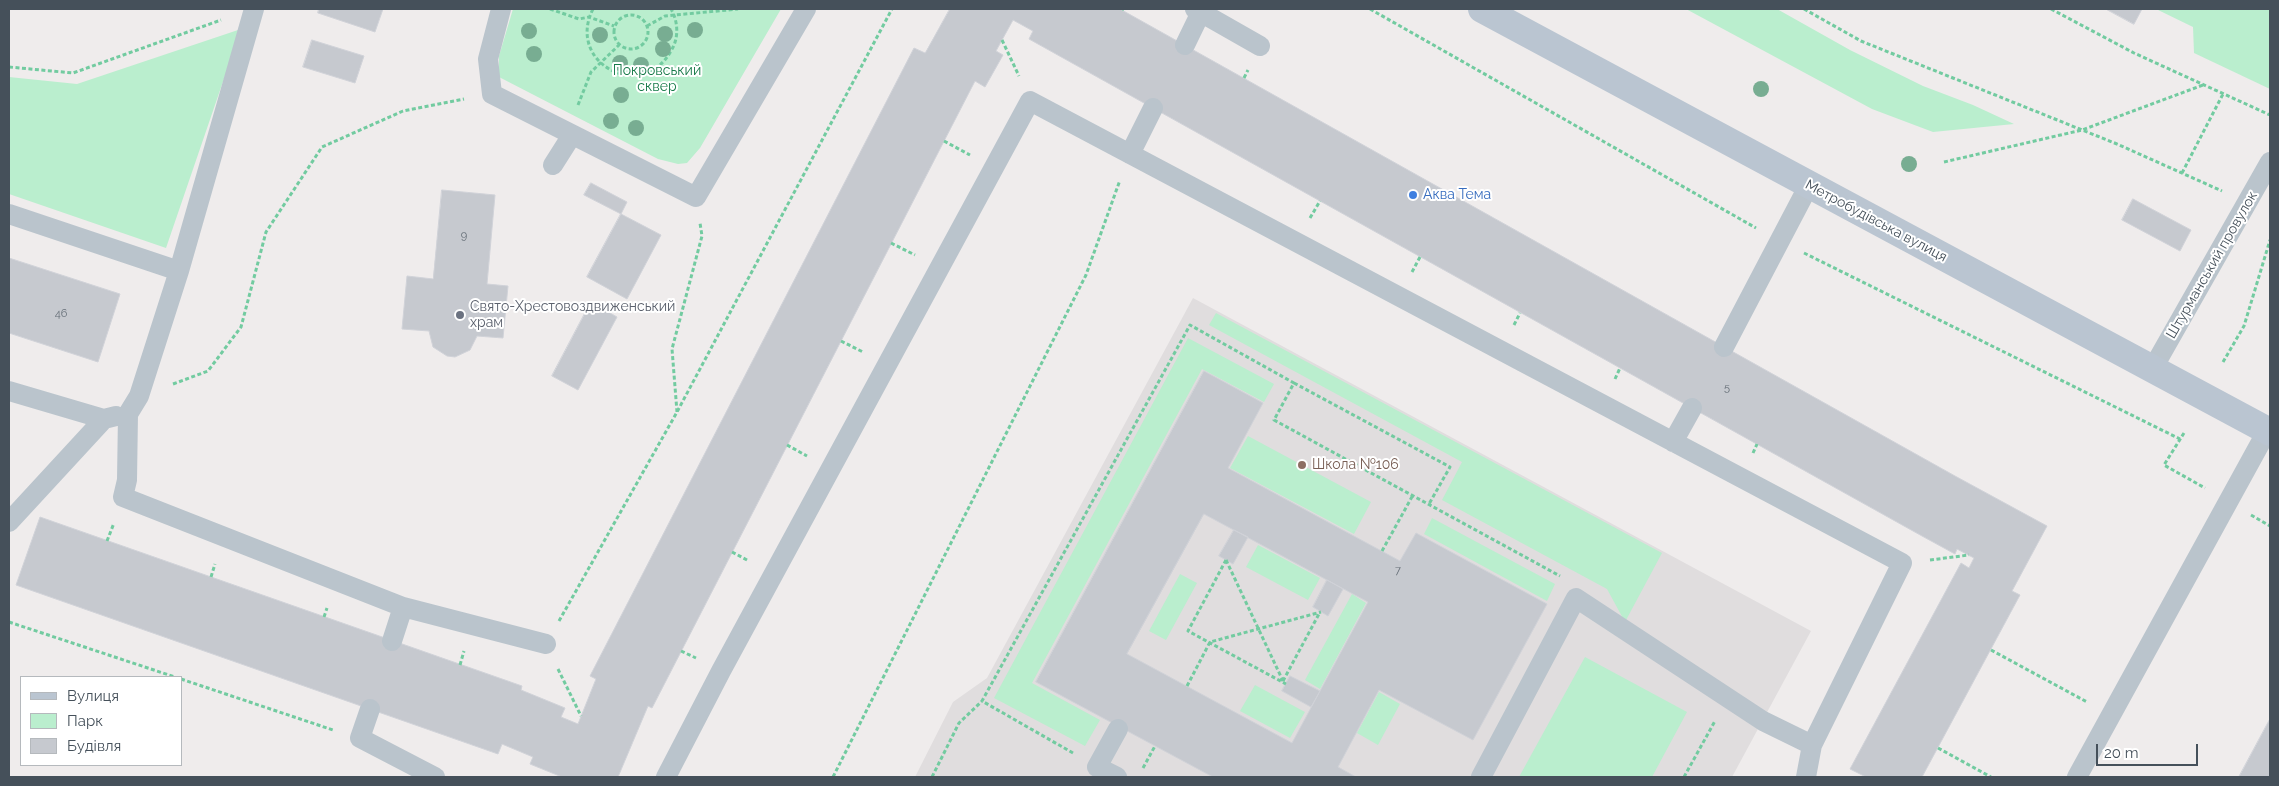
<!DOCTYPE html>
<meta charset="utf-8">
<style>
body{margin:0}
#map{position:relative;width:2279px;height:786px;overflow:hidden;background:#efecec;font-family:Raleway,sans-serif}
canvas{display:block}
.frame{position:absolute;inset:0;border:10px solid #45505a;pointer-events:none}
.legend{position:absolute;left:20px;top:676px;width:162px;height:90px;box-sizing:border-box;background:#fff;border:1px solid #b5b9bd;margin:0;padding:6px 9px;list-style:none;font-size:15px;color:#45505a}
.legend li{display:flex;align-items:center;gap:10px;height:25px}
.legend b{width:25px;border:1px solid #b5b9bd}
.scale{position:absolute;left:2096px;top:744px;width:102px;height:22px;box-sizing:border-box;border:2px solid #45505a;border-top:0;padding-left:6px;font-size:15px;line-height:18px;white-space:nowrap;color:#45505a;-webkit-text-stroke:4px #fff;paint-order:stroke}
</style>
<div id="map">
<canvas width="2279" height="786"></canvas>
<div class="frame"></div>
<ul class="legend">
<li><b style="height:6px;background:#bac5d1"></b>Вулиця</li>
<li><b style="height:14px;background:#baeece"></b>Парк</li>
<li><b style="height:14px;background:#c6c9cf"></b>Будівля</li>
</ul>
<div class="scale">20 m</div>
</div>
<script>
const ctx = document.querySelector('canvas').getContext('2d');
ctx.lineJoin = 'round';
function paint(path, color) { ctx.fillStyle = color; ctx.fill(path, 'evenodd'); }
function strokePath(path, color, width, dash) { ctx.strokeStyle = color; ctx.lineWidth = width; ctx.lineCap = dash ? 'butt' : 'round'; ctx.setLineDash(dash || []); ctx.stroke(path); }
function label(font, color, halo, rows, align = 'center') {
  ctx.font = font + ' Raleway,sans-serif'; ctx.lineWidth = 4; ctx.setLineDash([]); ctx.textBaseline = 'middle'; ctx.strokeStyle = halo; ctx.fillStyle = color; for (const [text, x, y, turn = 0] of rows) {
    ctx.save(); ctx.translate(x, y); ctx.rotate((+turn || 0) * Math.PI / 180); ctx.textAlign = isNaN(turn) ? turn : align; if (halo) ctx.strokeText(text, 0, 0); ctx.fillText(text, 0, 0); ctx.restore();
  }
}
paint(new Path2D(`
 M1193,298L1811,631L1732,777H915L953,702L987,678Z`), '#e0ddde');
paint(new Path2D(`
 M513,9H781L700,148L687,163L678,164L658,159L499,77V56Z
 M1686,9H1777L1850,50L1923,86L1973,105L2014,124L1933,132L1872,109Z
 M2156,9H2270V89L2194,53L2193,27Z
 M241,29L166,248L9,194V77L77,84Z
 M1216,313L1662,553L1625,622L1607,589L1442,500L1462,462L1209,325Z
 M1188,338L1274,384L1264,402L1202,369L1032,683L1100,720L1085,746L994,698Z
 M1248,436L1371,502L1354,534L1230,468Z
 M1432,518L1555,584L1547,601L1424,534Z
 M1258,545L1320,578L1308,600L1246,567Z
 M1180,574L1197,583L1166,640L1149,631Z
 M1352,594L1366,603L1320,689L1305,680Z
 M1585,657L1687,712L1652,777H1519Z
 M1255,685L1305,712L1290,738L1240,711Z
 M1379,692L1400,704L1378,745L1357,733Z`), '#baeece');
const building = new Path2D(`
 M319,9H383L375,32L318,13Z
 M950,9H1120L1955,476L2047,526L2012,591L2020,595L1922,777H1866L1850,769L1961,563L1969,568L1974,558L1957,549L1955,554L1922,536L1029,39L1033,31L1013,20L996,51L1003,55L985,87L975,81L652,708L648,706L618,777H562L530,764L533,757L502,744L498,754L16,585L40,517L522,686L521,690L565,708L561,717L578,724L596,679L590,676L914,48L925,53Z
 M2106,9H2142L2134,24Z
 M312,40L364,56L355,83L303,67Z
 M591,183L627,202L621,214L584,195Z
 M442,190L495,195L487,284L508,286L503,338L477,336L470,350L455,357L447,356L433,347L429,331L402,329L407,276L433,279Z
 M2133,199L2191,230L2180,251L2122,220Z
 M621,214L661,235L627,299L587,277Z
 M9,258L120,294L98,362L9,333Z
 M591,302L617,317L578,390L552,376Z
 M1204,371L1263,403L1228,468L1400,561L1416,533L1547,604L1473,740L1379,690L1338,767L1356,777H1213L1036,682ZM1204,514L1368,602L1292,743L1127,654Z
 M1234,530L1248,537L1233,564L1219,556Z
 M1327,580L1343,589L1328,616L1313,607Z
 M1290,676L1320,691L1311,707L1282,691Z
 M2270,719V777H2239Z`);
paint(building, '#c6c9cf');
strokePath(building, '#d0d2d8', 1);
strokePath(new Path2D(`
 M550,9L579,19L589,17L614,26
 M593,9C565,64 644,104 672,49C679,37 678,21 671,9
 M1370,9L1756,228
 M1804,9L1861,41L2117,144L2222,191
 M2051,9L2134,53L2270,115
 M1122,10L1123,9
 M614 32a17 17 0 1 1 34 0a17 17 0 1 1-34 0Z
 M647,26L665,16L738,9
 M1002,40L1019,76
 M9,67L73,73L221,20
 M1244,78L1248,70
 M578,105L591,72L619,45
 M944,141L970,155
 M1944,162L2082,130L2203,85
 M2182,173L2223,94
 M1310,218L1320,201
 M891,243L915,255
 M1804,253L2180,439
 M1412,272L1420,257
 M1514,325L1520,313
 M841,341L863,352
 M2223,362L2244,326L2270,240
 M1615,379L1620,368
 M1294,383L1450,467L1429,504
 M173,384L208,371L241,327L266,232L322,147L403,111L464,99
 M677,412L672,349L702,236L700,223
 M2184,433L2164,465L2205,488
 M787,445L807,456
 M1753,453L1757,444
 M2251,515L2270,526
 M107,541L114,523
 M1382,551L1413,495
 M732,552L749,561
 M1226,560L1188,631L1286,684
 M1226,560L1283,681
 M1930,560L1969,555
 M211,577L215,564
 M324,617L327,608
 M559,621L677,412L892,9
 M9,622L175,677
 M1991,650L2087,702
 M681,651L696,658
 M460,665L464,651
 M558,669L581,716
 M181,679L333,730
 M1283,681L1320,612
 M1187,686L1210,642L1321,612
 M1938,748L1991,777
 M1073,753L982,701L1190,325L1294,383L1274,420L1560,576
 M1143,768L1155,746
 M833,777L1086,275L1120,180
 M932,777L959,723L982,701
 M1684,777L1715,721`), '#72cba0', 3, [4, 2.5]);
strokePath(new Path2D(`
 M254,9L179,271L139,396L128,414L127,480L123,497L403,607L392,641
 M501,9L488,59L492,94L696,197L806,9
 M1195,9L1260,46
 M1185,45L1201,12
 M1130,154L1153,108
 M553,165L572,135
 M9,214L179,271
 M1724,347L1809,185
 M2153,368L2270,162
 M9,391L104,419L116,416
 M1673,442L1692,408
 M9,522L104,419
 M403,607L546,644
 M370,709L360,738L435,777
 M666,777L721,671L1030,101L1902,563L1812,745L1806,777
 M1117,777L1097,767L1118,729
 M1481,777L1576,598L1763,721L1812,745
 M2077,777L2267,431`), '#bac4cc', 20);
strokePath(new Path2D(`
 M1482,9L2270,432`), '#bac5d1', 28);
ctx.fillStyle = '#78ad92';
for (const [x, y] of [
 [695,30],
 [529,31],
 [665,34],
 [600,35],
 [663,49],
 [534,54],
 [620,63],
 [641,65],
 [1761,89],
 [621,95],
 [611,121],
 [636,128],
 [1909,164]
]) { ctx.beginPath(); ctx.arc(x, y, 8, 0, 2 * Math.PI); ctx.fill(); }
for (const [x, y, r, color] of [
 [1413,195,5,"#3f7fe0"],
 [460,315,5,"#6b7280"],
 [1302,465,5,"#8d6e63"]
]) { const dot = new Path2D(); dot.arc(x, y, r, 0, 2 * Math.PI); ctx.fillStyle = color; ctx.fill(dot); strokePath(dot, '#fff', 2); }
label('11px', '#656e77', null, [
 ["9",464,236],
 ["46",61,314],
 ["5",1727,388],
 ["7",1398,571]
]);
label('14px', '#177a49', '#fff', [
 ["Покровський",657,71],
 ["сквер",657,87]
]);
label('14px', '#366cbe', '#fff', [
 ["Аква Тема",1423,195]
], 'left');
label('14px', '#45505a', '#fff', [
 ["Метробудівська вулиця",1876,221,28],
 ["Штурманський провулок",2212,265,-60]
]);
label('14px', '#5b616d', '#fff', [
 ["Свято-Хрестовоздвиженський",470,307],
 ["храм",470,323]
], 'left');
label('14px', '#785e54', '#fff', [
 ["Школа №106",1312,465]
], 'left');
</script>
